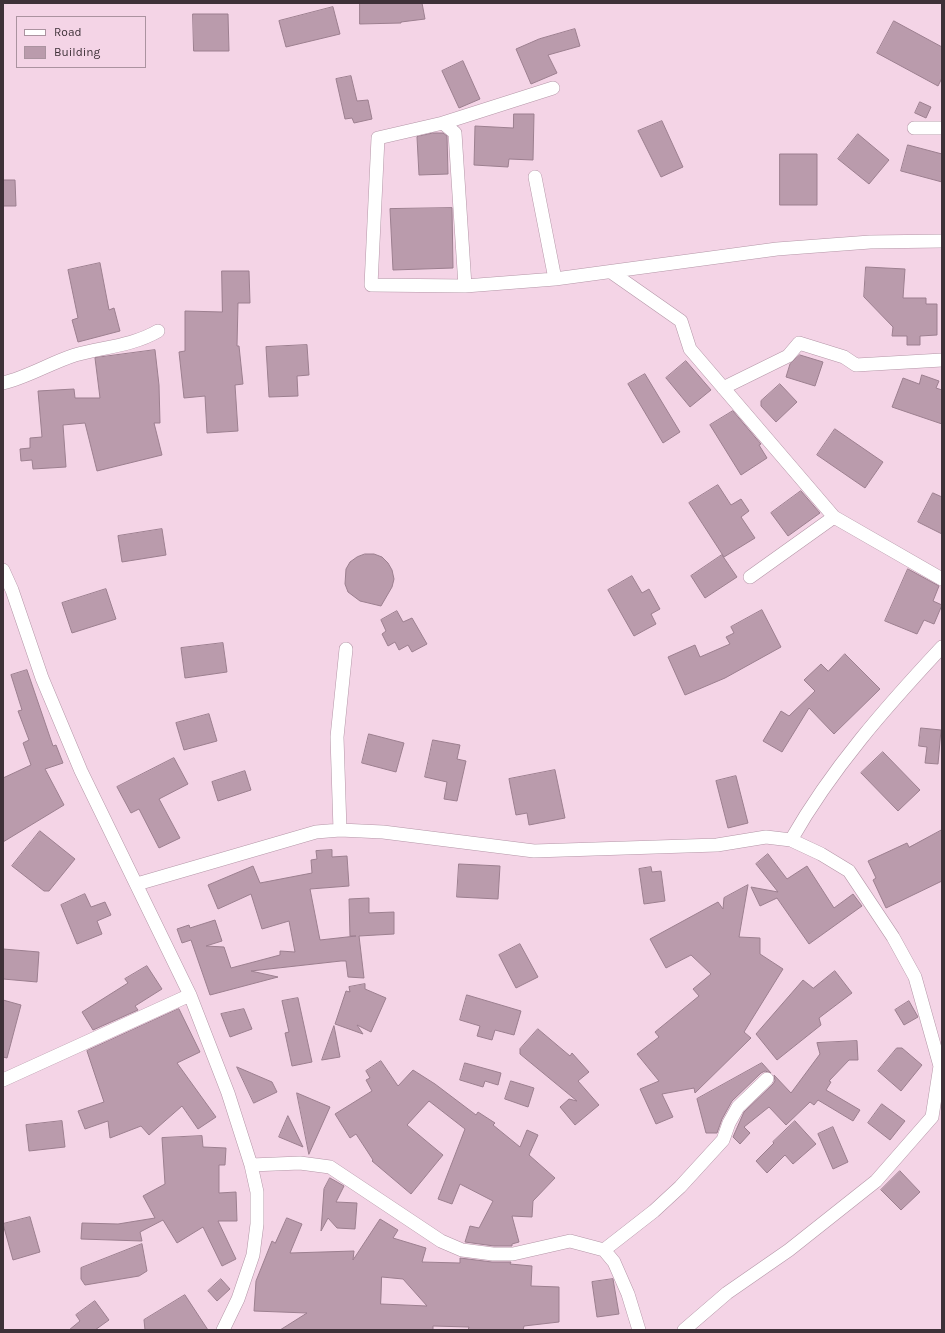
<!DOCTYPE html>
<style>
body{margin:0}
#map{position:relative;width:945px;height:1333px;overflow:hidden;background:#f4d4e6;font-family:Karla,sans-serif}
canvas{display:block}
.frame{position:absolute;inset:0;border:4px solid #3e3138;pointer-events:none}
.legend{position:absolute;left:16px;top:16px;width:130px;height:52px;box-sizing:border-box;background:#f4d4e6;border:1px solid #ab93a0;margin:0;padding:5px 7px;list-style:none;font-size:12px;color:#3e3138}
.legend li{display:flex;align-items:center;gap:8px;height:20px}
.legend b{width:20px;border:1px solid #ab93a0}
</style>
<div id="map">
<canvas width="945" height="1333"></canvas>
<div class="frame"></div>
<ul class="legend">
<li><b style="height:5px;background:#fff"></b>Road</li>
<li><b style="height:11px;background:#ba9bac"></b>Building</li>
</ul>
</div>
<script>
const ctx = document.querySelector('canvas').getContext('2d');
ctx.lineJoin = 'round';
function paint(path, color) { ctx.fillStyle = color; ctx.fill(path, 'evenodd'); }
function strokePath(path, color, width, dash) { ctx.strokeStyle = color; ctx.lineWidth = width; ctx.lineCap = dash ? 'butt' : 'round'; ctx.setLineDash(dash || []); ctx.stroke(path); }
const building = new Path2D(`
 M360,3H422L425,19L401,22V23L360,24Z
 M333,7L340,34L286,47L279,21Z
 M193,14H228L229,51H194Z
 M894,21L942,47V78L938,86L877,53Z
 M575,29L580,46L548,55L557,73L531,84L516,49L539,39Z
 M463,61L480,99L459,108L442,71Z
 M351,76L357,101L368,100L372,119L354,123L352,118L345,119L336,79Z
 M920,102L931,107L926,118L915,113Z
 M514,114H534L533,160L509,159L508,167L474,165L475,126L513,128Z
 M662,121L683,167L661,177L638,131Z
 M433,133H443L447,136L448,174L419,175L417,137Z
 M858,134L889,160L869,184L838,159Z
 M908,145L942,154V182L901,171Z
 M780,154H817V205H780Z
 M3,180H15L16,206H3Z
 M452,208L453,268L393,270L390,209Z
 M100,263L109,310L114,308L120,331L78,342L72,320L78,318L68,270Z
 M866,267L905,269L903,298H926V304H937V335L920,336V345H907V336H892L893,327L864,297Z
 M222,271H249L250,303H238L237,346H239L243,384L235,385L238,431L207,433L205,396L184,398L179,352L185,351V311L222,312Z
 M307,345L309,375L297,376L298,396L269,397L266,347Z
 M155,350L159,385L160,423H154L162,455L97,471L85,423L63,425L66,467L33,469L32,460L21,461L20,449L30,448V438L42,437L38,391L74,389L75,398H100L95,358Z
 M800,355L823,362L815,386L786,377L790,364Z
 M686,361L711,390L690,407L666,378Z
 M645,374L680,432L663,443L628,384Z
 M922,375L939,381L936,388L942,390V424L892,407L903,378L919,384Z
 M780,384L797,402L776,422L761,406V401Z
 M733,411L761,444L759,445L767,458L741,475L710,425Z
 M835,429L883,462L865,488L817,455Z
 M718,485L731,505L741,499L749,511L741,517L755,538L724,557L689,503Z
 M801,491L820,513L788,536L771,513Z
 M933,493L942,497V534L918,522Z
 M162,529L166,555L122,562L118,536Z
 M365,554H374L382,557L388,563L392,570L394,579L392,587L381,606L360,601L348,592L345,584L346,569L350,562L357,557Z
 M722,555L737,577L705,598L691,576Z
 M908,569L939,586L933,601L942,605L934,624L924,620L917,634L885,621Z
 M632,576L642,593L649,589L660,609L651,614L656,624L634,636L608,590Z
 M106,589L116,619L72,633L62,603Z
 M762,610L781,647L725,678L685,695L668,657L695,645L700,657L730,644L726,637L734,633L731,627Z
 M397,611L403,622L412,618L427,644L412,652L408,645L399,650L395,642L388,646L382,634L386,631L381,620Z
 M223,643L227,672L185,678L181,648Z
 M845,654L880,689L834,734L809,708L782,752L763,741L781,711L789,716L815,691L804,680L821,664L828,671Z
 M27,670L53,746L56,745L63,763L45,769L64,805L3,842V778L31,765L23,743L29,740L18,711L22,710L11,675Z
 M209,714L217,741L184,750L176,723Z
 M921,728L941,730L938,764L925,763L927,747L919,746Z
 M369,734L404,743L396,772L362,763Z
 M433,740L460,745L457,759L466,761L457,801L444,799L447,782L425,777Z
 M883,752L920,790L898,811L861,773Z
 M174,758L188,784L159,799L180,838L159,848L139,809L131,813L117,787Z
 M555,770L565,818L529,825L527,813L516,815L509,779Z
 M245,771L251,790L218,801L212,782Z
 M736,776L748,823L728,828L716,781Z
 M942,830V881L886,908L873,880L876,878L868,861L907,843L909,847Z
 M40,831L75,859L49,891H44L12,866Z
 M332,850V857L347,856L349,886L310,889L320,940L356,936H350L349,899L369,898V913L394,912V934L359,936L364,978L348,977L346,961H341L251,971L278,977L210,995L191,940L182,943L177,929L189,925L190,928L215,920L222,941L206,946L224,947L231,968L280,955V951L295,952L289,921L262,929L251,894L218,909L208,885L253,866L260,883L312,873L311,860L317,859L316,851Z
 M768,854L787,879L807,866L834,908L853,894L862,906L809,944L777,898L760,906L751,887L778,892L756,864Z
 M459,864L500,866L498,899L457,897Z
 M651,867L652,872L661,871L665,901L644,904L639,869Z
 M748,885L739,937L760,938V954L783,969L744,1032L751,1038L695,1093L694,1088L662,1094L673,1117L656,1124L640,1089L659,1081L637,1054L659,1037L655,1032L699,996L693,989L711,974L691,955L666,968L650,939L718,902L723,909L724,898Z
 M85,894L91,907L105,902L111,915L97,921L102,934L77,944L61,905Z
 M520,944L538,977L516,988L499,955Z
 M3,949L39,952L37,982L3,979Z
 M147,966L162,989L135,1006L138,1010L93,1030L82,1012L128,983L125,979Z
 M835,971L852,993L819,1018L821,1025L777,1060L756,1034L803,980L813,988Z
 M365,984V989L386,998L371,1032L357,1025L363,1034L335,1024L346,991L350,992L349,987Z
 M467,995L521,1011L514,1035L495,1030L492,1040L477,1036L480,1026L460,1020Z
 M298,998L312,1062L292,1066L285,1033L289,1032L282,1001Z
 M3,1000L21,1005L7,1058L3,1057Z
 M909,1001L918,1017L904,1025L895,1010Z
 M179,1009L200,1052L177,1063L216,1117L198,1129L182,1106L149,1135L141,1126L110,1138L108,1121L85,1129L78,1111L104,1102L87,1051Z
 M244,1009L252,1029L230,1037L221,1014Z
 M334,1026L340,1057L322,1060Z
 M538,1029L570,1056L572,1053L589,1072L578,1081L599,1105L575,1125L560,1107L569,1099L577,1101L520,1054V1049Z
 M857,1041L858,1060H849L829,1081L831,1082L826,1090L860,1110L853,1121L818,1100L814,1105L810,1102L786,1125L769,1107L744,1127L750,1133L740,1144L733,1137L744,1112L773,1084L775,1081L774,1075L791,1093L820,1054L817,1043Z
 M897,1048H902L922,1065L901,1091L878,1071Z
 M381,1061L398,1086L413,1070L435,1084L476,1115L478,1112L495,1123L493,1125L520,1147L527,1130L538,1135L529,1155L555,1178L533,1201L532,1217L512,1216L519,1242L512,1244V1246H494L465,1242L470,1226L479,1228L493,1201L460,1184L452,1204L438,1199L465,1129L429,1101L407,1125L443,1155L411,1194L372,1161L373,1160L356,1134L350,1138L335,1114L372,1091L366,1080L370,1078L366,1071Z
 M465,1063L501,1073L498,1085L485,1081L483,1087L460,1080Z
 M762,1063L771,1073L765,1071L761,1073L732,1101L722,1119L717,1133H706L697,1099Z
 M237,1067L272,1082L277,1092L254,1103Z
 M511,1081L534,1088L528,1107L505,1099Z
 M297,1093L330,1107L309,1154Z
 M882,1104L905,1121L890,1140L868,1123Z
 M288,1116L303,1147L279,1137Z
 M62,1121L65,1147L29,1151L26,1125Z
 M795,1121L816,1144L793,1164L785,1155L767,1173L756,1161L774,1143L773,1142Z
 M833,1127L848,1162L833,1169L818,1134Z
 M202,1136L203,1147L226,1148L225,1165H219V1193L236,1192L237,1221H218L236,1259L222,1266L203,1227L177,1243L163,1220L140,1232L142,1241L81,1239L82,1223L118,1224L155,1218L143,1196L165,1184L162,1138Z
 M900,1171L920,1192L901,1210L881,1190Z
 M330,1178L344,1186L336,1202L357,1203L355,1229L337,1228L328,1218L321,1231L324,1189Z
 M30,1217L40,1252L13,1260L3,1224Z
 M287,1218L302,1224L290,1253L354,1251L353,1260L380,1219L398,1230L393,1238L426,1248L422,1262L460,1263V1258L492,1262H511L510,1264L532,1266L531,1286L559,1287V1322L524,1326L523,1330H468L469,1327L433,1326V1330H280L307,1313L254,1311L256,1281L272,1241L275,1243ZM382,1277L403,1279L427,1306L381,1304Z
 M142,1244L147,1271L139,1276L85,1285L81,1279V1268Z
 M221,1279L230,1289L217,1301L208,1291Z
 M613,1279L619,1314L597,1317L592,1282Z
 M185,1295L208,1330H145L144,1320Z
 M95,1301L109,1320L95,1330H69L80,1321L76,1315Z`);
paint(building, '#ba9bac');
strokePath(building, '#9c7f8f', 1);
const minor = new Path2D(`
 M443,123L553,88
 M914,128H942
 M611,272L681,321L690,349L834,517L942,579
 M555,279L777,249L870,242L942,241
 M465,286L455,133L443,123L378,138L371,285L465,286L555,279L535,177
 M3,383C28,377 50,363 75,355C103,347 132,346 158,331
 M723,388L788,356L799,343L844,357L856,365L942,360
 M3,570L12,590L42,678L81,771L190,995L228,1093L251,1165L257,1192V1224L253,1255L238,1299L223,1330
 M750,577L834,517
 M340,830L337,737L346,649
 M791,840C832,768 886,707 942,647
 M137,884L316,832L340,830L383,832L534,851L717,845L766,837L791,840L821,854L849,871L893,937L915,977L940,1066L932,1117L876,1181L789,1250L727,1293L684,1330
 M3,1080L190,995
 M251,1165L300,1163L330,1167L441,1241L462,1250L493,1254H513L570,1241L604,1250L614,1262L628,1294L639,1330
 M604,1250L654,1211L680,1187L723,1140L729,1123L738,1107L767,1079`);
strokePath(minor, '#b496a7', 14);
strokePath(minor, '#fff', 13);
</script>
